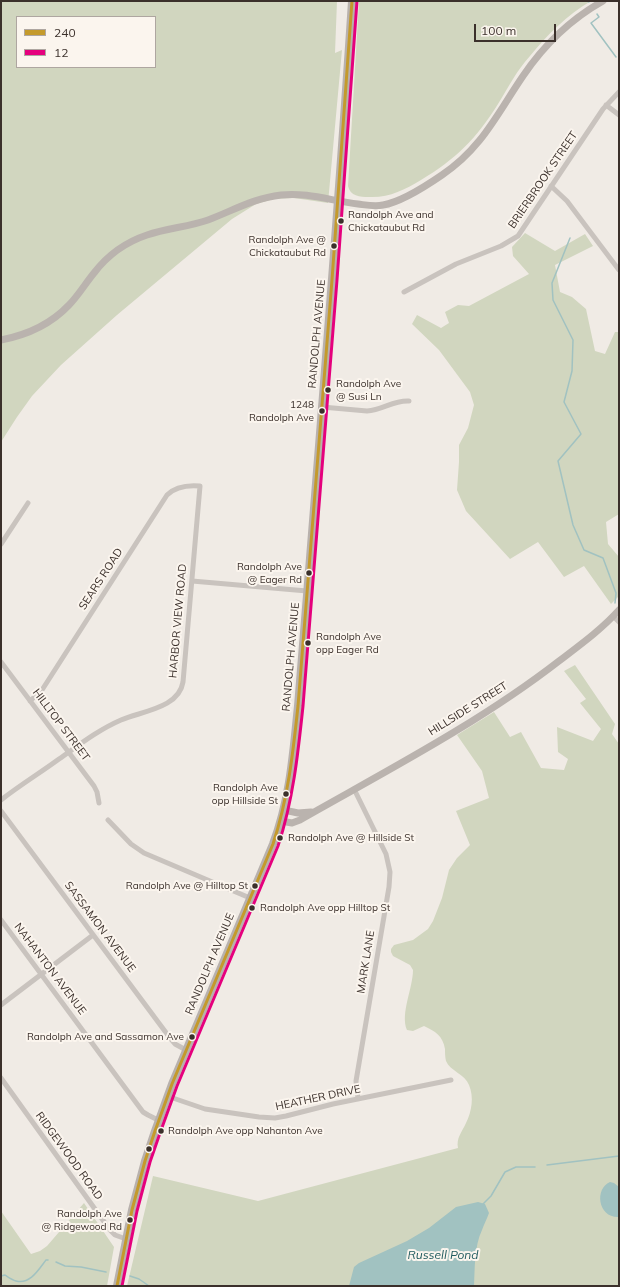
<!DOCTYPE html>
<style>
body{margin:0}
#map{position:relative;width:620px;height:1287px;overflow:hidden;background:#f0ebe5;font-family:Mulish,sans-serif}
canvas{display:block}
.frame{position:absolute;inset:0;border:2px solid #3b302b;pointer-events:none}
.legend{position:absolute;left:16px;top:16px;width:140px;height:52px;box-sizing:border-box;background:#fbf5ee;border:1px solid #aea6a0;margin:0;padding:5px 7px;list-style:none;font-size:12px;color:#3b302b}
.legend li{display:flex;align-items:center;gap:8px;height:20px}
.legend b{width:20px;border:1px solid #aea6a0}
.scale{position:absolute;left:474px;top:24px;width:82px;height:18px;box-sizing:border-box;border:2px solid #3b302b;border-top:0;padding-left:5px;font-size:12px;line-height:14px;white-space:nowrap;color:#3b302b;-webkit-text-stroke:3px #fbf5ee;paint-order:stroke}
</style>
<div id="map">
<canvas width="620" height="1287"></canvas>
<div class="frame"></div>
<ul class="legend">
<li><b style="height:5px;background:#c49a2c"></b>240</li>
<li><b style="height:5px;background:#e5007d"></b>12</li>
</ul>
<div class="scale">100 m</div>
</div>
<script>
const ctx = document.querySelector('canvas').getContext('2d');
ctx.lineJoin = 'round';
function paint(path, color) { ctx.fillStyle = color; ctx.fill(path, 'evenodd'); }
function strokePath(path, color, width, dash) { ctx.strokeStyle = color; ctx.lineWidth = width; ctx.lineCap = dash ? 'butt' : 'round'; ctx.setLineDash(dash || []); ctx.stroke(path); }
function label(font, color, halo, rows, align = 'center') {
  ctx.font = font + ' Mulish,sans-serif'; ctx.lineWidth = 4; ctx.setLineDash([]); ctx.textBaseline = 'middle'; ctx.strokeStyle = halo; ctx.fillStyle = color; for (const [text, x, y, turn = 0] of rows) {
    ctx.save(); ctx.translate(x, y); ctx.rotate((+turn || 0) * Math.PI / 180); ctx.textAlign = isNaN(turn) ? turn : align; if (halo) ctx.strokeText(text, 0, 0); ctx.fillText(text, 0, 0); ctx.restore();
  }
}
paint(new Path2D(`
 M1,1H337L335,53L342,50L328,203L294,198L274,199L256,204L232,219L117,315L61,365L32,396L17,417L1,442ZM17,17H155V67H17Z
 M359,1H591C567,15 547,35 530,56C517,70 508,88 498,104C476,139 456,159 421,180C404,190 389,198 369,197C360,197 350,196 348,186Z
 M525,233L555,251L585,234L593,246L555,265L560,292L572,297L586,309L595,351L605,354L615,332H619V514L606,522L608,544L619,557V596L611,604L584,566L564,577L538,542L510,559L466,511L457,490L459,462V445L468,428L474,405L470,392L439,350L412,324L417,315L441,328L449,323L445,312L458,305L469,306L529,274L513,256L512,247Z
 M575,665L615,724L612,734L619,744V1286H127L153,1176L258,1201L458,1148C456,1138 462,1132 466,1123C472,1111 474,1097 469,1085C465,1074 450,1071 446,1061C445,1057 445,1053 445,1049C443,1036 435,1031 424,1026L413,1031L407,1030C400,1014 413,988 413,970L410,965L393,956L391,952V949L394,945L413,940L428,929L433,921L442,898L449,870L457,858L470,845L456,811L489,798L482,771L457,735L494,712L510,737L521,732L541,768L564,770L568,759L558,752L557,727L593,741L601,729L580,703L586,699L564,671Z
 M84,1203L114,1247L107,1286H1V1211L31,1254L40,1251L47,1246Z`), '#d1d6bf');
paint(new Path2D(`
 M610,1182L614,1183L619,1187V1217C598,1218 594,1189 610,1182Z
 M478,1202L485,1204L489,1213C487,1219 484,1224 482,1230C474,1247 475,1268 474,1286H349L354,1267L359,1263L407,1241L429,1228L456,1207Z`), '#a1c2c1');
strokePath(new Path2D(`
 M587,1L589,2
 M597,14L599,17L591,23L616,57
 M570,238L552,283L553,300L573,340L572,371L564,402L581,434L558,461L573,525L584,550L603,558L616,593L615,603
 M547,1165L619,1156
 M483,1204L491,1196L505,1172L516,1167H535
 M56,1262L65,1266L81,1267L106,1272
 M1,1276L5,1275C8,1277 12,1280 16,1281C30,1285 39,1269 46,1260H48
 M130,1276L139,1279L149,1286`), '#a1c2c1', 1.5);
strokePath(new Path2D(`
 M606,105L619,115
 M551,186L567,201L619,270
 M404,292L456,264L501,246L518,236L603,109L619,92
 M322,407L367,411C383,410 393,400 409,401
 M1,544L28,503
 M192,581L307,591
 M613,616L619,622
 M1,662L94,786L97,792L99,803
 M354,789L386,854L390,872L389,887L356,1081L358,1099
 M1,800C20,785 40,773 59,759C79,745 98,730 121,720C142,711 179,708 183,682L200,486C188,485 176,486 167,495L42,690L30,701
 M1,811L170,1038L175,1044L186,1050
 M108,820L131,844L144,853L250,898
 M1,920L143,1112L148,1115L158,1120
 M1,1005L93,935
 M1,1078L110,1230L115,1235L126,1239
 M167,1096L205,1109L259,1117L275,1118L286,1116L333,1104L451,1080`), '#c9c3be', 5);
strokePath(new Path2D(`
 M1,340C27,335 51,324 69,305C78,296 85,284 94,273C107,256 126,242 147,235C167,228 188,227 208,220C232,211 254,198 281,195C307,192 332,201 358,204C366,205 375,207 383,205C402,202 426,186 442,175C482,148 497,114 523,76C544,45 571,19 603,1
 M284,810L298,813L311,812
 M281,821L292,823L300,820C388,770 479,723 559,661C580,645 602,629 619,610`), '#bab3ae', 7);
strokePath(new Path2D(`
 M117,1286L132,1210L145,1161L155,1131L172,1084L273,844C290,799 293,754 298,706C302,657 306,607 310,558C325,372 340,187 352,1`), '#b8b1ad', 8);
strokePath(new Path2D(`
 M117,1286L132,1210L145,1161L155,1131L172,1084L273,844C288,799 293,753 298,706L332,280L352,1`), '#c49a2c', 3);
strokePath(new Path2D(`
 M122,1286L137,1211L150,1162L160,1133L177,1086L278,846C293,801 298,754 303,706L337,280L357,1`), '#e5007d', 3);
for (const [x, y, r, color] of [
 [341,221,3.5,"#3b302b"],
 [334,246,3.5,"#3b302b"],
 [328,390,3.5,"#3b302b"],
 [322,411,3.5,"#3b302b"],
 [309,573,3.5,"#3b302b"],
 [308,643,3.5,"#3b302b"],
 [286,794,3.5,"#3b302b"],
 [280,838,3.5,"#3b302b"],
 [255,886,3.5,"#3b302b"],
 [252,908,3.5,"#3b302b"],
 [192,1037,3.5,"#3b302b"],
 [161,1131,3.5,"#3b302b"],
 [149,1149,3.5,"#3b302b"],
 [130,1220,3.5,"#3b302b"]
]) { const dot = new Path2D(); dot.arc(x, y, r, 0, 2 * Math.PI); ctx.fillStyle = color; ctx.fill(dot); strokePath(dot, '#fbf5ee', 1.5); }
label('10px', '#3b302b', '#fbf5ee', [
 ["Randolph Ave and",348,215,"left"],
 ["Chickataubut Rd",348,228,"left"],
 ["Randolph Ave @",326,240],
 ["Chickataubut Rd",326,253],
 ["Randolph Ave",336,384,"left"],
 ["@ Susi Ln",336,397,"left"],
 ["1248",314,405],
 ["Randolph Ave",314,418],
 ["Randolph Ave",302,567],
 ["@ Eager Rd",302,580],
 ["Randolph Ave",316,637,"left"],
 ["opp Eager Rd",316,650,"left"],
 ["Randolph Ave",278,788],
 ["opp Hillside St",278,801],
 ["Randolph Ave @ Hillside St",288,838,"left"],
 ["Randolph Ave @ Hilltop St",248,886],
 ["Randolph Ave opp Hilltop St",260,908,"left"],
 ["Randolph Ave and Sassamon Ave",184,1037],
 ["Randolph Ave opp Nahanton Ave",168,1131,"left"],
 ["Randolph Ave",122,1214],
 ["@ Ridgewood Rd",122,1227]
], 'right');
label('11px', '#3b302b', '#fbf5ee', [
 ["BRIERBROOK STREET",543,180,-56],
 ["RANDOLPH AVENUE",317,334,-85],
 ["SEARS ROAD",101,579,-57],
 ["HARBOR VIEW ROAD",178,621,-85],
 ["RANDOLPH AVENUE",291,657,-85],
 ["HILLSIDE STREET",468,709,-32],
 ["HILLTOP STREET",61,725,53],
 ["SASSAMON AVENUE",100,927,53],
 ["MARK LANE",366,962,-81],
 ["RANDOLPH AVENUE",210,964,-67],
 ["NAHANTON AVENUE",50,969,53],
 ["HEATHER DRIVE",318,1098,-12],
 ["RIDGEWOOD ROAD",69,1156,54]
]);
label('italic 12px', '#1f5a5e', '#fbf5ee', [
 ["Russell Pond",443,1255]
]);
</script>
